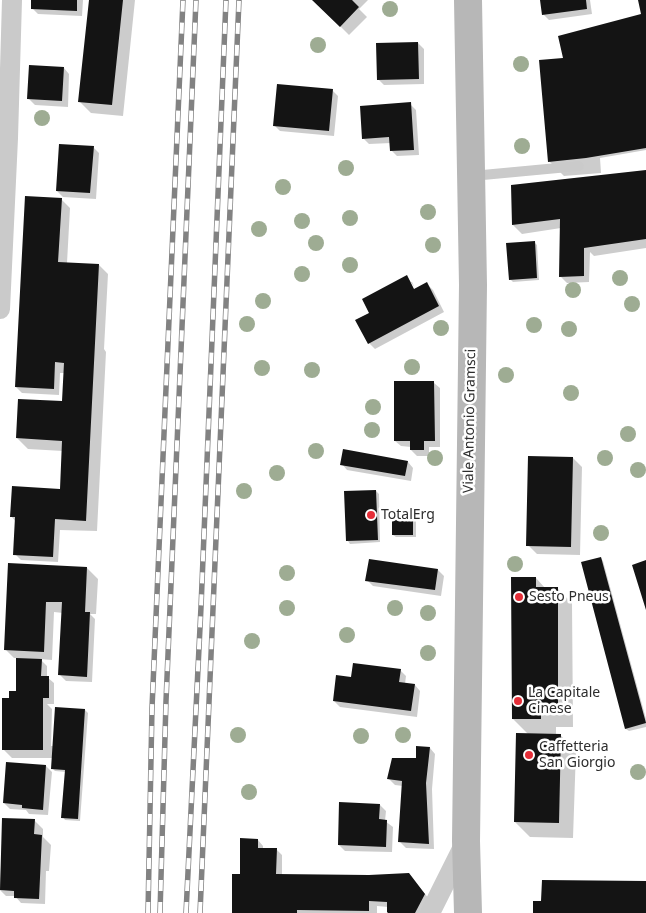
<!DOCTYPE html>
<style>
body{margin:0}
canvas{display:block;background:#fff}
</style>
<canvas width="646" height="913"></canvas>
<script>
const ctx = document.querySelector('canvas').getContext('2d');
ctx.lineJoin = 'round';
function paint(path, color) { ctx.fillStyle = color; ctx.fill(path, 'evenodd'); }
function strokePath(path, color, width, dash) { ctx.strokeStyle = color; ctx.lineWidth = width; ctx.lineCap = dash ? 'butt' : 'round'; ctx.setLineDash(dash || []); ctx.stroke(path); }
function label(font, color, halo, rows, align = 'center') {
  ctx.font = font + ' "Noto Sans",sans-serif'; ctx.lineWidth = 5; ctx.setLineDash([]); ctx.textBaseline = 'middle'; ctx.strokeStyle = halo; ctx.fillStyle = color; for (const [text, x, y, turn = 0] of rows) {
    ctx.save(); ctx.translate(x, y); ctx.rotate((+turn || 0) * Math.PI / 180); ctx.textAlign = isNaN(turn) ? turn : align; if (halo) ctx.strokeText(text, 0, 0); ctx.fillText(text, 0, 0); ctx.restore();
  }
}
paint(new Path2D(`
 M33,0H83L82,16L38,14L32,8Z
 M90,0H135L123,116L91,113L79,101Z
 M314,0H368L359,9L367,17L349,35Z
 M541,0H590L592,14L549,20L543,14Z
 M639,0H646V150L600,158L601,173L564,176L549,161L564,59L642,15Z
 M418,43L424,49V84L384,85L378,79Z
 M64,68L69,74L68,107L35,105L29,99Z
 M332,90L338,96L334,136L280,131L274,125Z
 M410,104L416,110L419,155L397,156L391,150V143L369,144L363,138Z
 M93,147L99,153L96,199L63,197L57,191Z
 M646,171V248L594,256L590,252L589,282L567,283L561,277V228L522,234L513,225L512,186Z
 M61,199L70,208L67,263L99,265L108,274L104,349L106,352L97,531L60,530L58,562L21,560L15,554L16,522L11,516L61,490L63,451L28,449L17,438L63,402L65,373H60L59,395L22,393L16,387Z
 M534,242L537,245L539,280L513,282L510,279Z
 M407,277L416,289L427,284L433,290L444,312L375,349L369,343L371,313ZM409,282H412L418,294L416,295Z
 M434,383L440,388V447H429V456H417L411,450V447L401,446L395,441Z
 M573,458L582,467L580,555L537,554L528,545Z
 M408,462L413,468L411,481L347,470L342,464Z
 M376,491L379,494L380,542L350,544L348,541Z
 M413,514L416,517V537H396L393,535Z
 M601,558L603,561L646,719V727L629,731L626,729L582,563Z
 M9,564L87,568L98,579L96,614H90L95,619L92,682L66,681L60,675L63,613L54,612L52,660L40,659L47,666V677L54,683V704H47L52,709L51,746H53L85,710L88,713L80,821L65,820L63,817L66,772L55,771L52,768L53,758H12L3,749L10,699L17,692V658H14L5,649Z
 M438,570L444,576L441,596L373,586L367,580Z
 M536,578L545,588H557L572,603L573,727H556V735H560L576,750L573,838L530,837L515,822L529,735L513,719Z
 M400,670L406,676L405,684L415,685L420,691L417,717L340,707L334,701L352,679Z
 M430,748L435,754L432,789L434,849L406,848L400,842L403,786L395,785L389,779Z
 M7,763L46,766L52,772L48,815L29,814L26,810L10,809L4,803Z
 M380,805L386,811L385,821L393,827L392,852L345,851L339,845Z
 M3,819L34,820L43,829V837L51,845L49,871H46L45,904L21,903L15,896H6L0,890Z
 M258,840L263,846V849H276L282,855V875L369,876L409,875L431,901L424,913H389L388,907L377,906V913H233L241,875Z`), '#0003');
paint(new Path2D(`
 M31,0H77V11L31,9Z
 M89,0H123L112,105L78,102Z
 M312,0H352L359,7L340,27Z
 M540,0H586L587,9L542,15Z
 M638,0H646V148L586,158L548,162L539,60L563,58L558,36L641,14Z
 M418,42L419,79L377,80L376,43Z
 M29,65L64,67L62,101L27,99Z
 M277,84L333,89L329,131L273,126Z
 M411,102L414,150L390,151L389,137L362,139L360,106Z
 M59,144L94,146L90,193L56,191Z
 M646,170V239L584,248V276L559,277L560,219L512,225L511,185Z
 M25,196L62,198L58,262L99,264L86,521L55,519L53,557L13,555L15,517H10L12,486L60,489L62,441L16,438L18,399L62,401L64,363L55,362L54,389L15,387Z
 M535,241L537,278L509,280L506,243Z
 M407,275L414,289L427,282L439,306L368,344L355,320L369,313L362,299Z
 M394,381H434L435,441H424V450H410V441H394Z
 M343,449L408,461L405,476L340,465Z
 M528,456L573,457L571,547L526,546Z
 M376,490L378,540L346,541L344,491Z
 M392,513H413V535H392Z
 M601,557L646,723L625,729L581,562Z
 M369,559L438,569L435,590L365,581Z
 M646,560V610L632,565Z
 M8,563L87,567L85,612H90L87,677L58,675L62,602H46L44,652L4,650Z
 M511,577H536V587H558V712H541V719H512Z
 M16,658L42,659L41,676H49V698H43V750H2V698H9V691H16Z
 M353,663L401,669L399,682L415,684L411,711L333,701L336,675L351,677Z
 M55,707L85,709L78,819L61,818L65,770L51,769Z
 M516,733L561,734L559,823L514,822Z
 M416,746L430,747L426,783L429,844L398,842L402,781L387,779L392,758H416Z
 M6,762L46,765L43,810L22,808V805L3,803Z
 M339,802L380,804L379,819L387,820L386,847L338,845Z
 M2,818L35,819L34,834L42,835L39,899L14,898V891L0,890Z
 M240,838L258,839V848H277L276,874L369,875L409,873L425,894L415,913H388L387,912V902L369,901V911L297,910V913H232V874H240Z
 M542,880L646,881V913H533V901H541Z`), '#141414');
strokePath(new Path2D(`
 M472,176L579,166`), '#cacaca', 10);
strokePath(new Path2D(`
 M0,309L8,138L12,0
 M430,913L465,843`), '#cacaca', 20);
strokePath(new Path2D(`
 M468,0L473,285L466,841L468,913`), '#b7b7b7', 28);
const rail = new Path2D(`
 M148,913L152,708L183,0
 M160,913L166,701L196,0
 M186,913L201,607L226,0
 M200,913L239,0`);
strokePath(rail, '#828282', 5.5);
strokePath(rail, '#fff', 4, [11]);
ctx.fillStyle = '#9eac93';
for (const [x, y] of [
 [390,9],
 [318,45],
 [521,64],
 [42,118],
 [522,146],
 [346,168],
 [283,187],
 [428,212],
 [350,218],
 [302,221],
 [259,229],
 [316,243],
 [433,245],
 [350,265],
 [302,274],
 [620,278],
 [573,290],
 [263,301],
 [632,304],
 [247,324],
 [534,325],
 [441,328],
 [569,329],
 [412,367],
 [262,368],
 [312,370],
 [506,375],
 [571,393],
 [373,407],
 [372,430],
 [628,434],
 [316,451],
 [435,458],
 [605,458],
 [638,470],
 [277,473],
 [244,491],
 [601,533],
 [515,564],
 [287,573],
 [287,608],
 [395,608],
 [428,613],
 [347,635],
 [252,641],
 [428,653],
 [238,735],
 [403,735],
 [361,736],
 [638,772],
 [249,792]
]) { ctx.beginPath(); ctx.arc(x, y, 8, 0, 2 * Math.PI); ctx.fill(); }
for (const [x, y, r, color] of [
 [371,515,5,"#e52e38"],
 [519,597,5,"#e52e38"],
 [518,701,5,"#e52e38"],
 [529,755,5,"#e52e38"]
]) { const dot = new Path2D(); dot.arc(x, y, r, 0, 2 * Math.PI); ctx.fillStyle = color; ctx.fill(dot); strokePath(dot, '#fff', 2); }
label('14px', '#2d2d2d', '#fff', [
 ["Viale Antonio Gramsci",470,421,-89]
]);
label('14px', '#2d2d2d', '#fff', [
 ["TotalErg",381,515],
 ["Sesto Pneus",529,597],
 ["La Capitale",528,693],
 ["Cinese",528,709],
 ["Caffetteria",539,747],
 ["San Giorgio",539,763]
], 'left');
</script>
